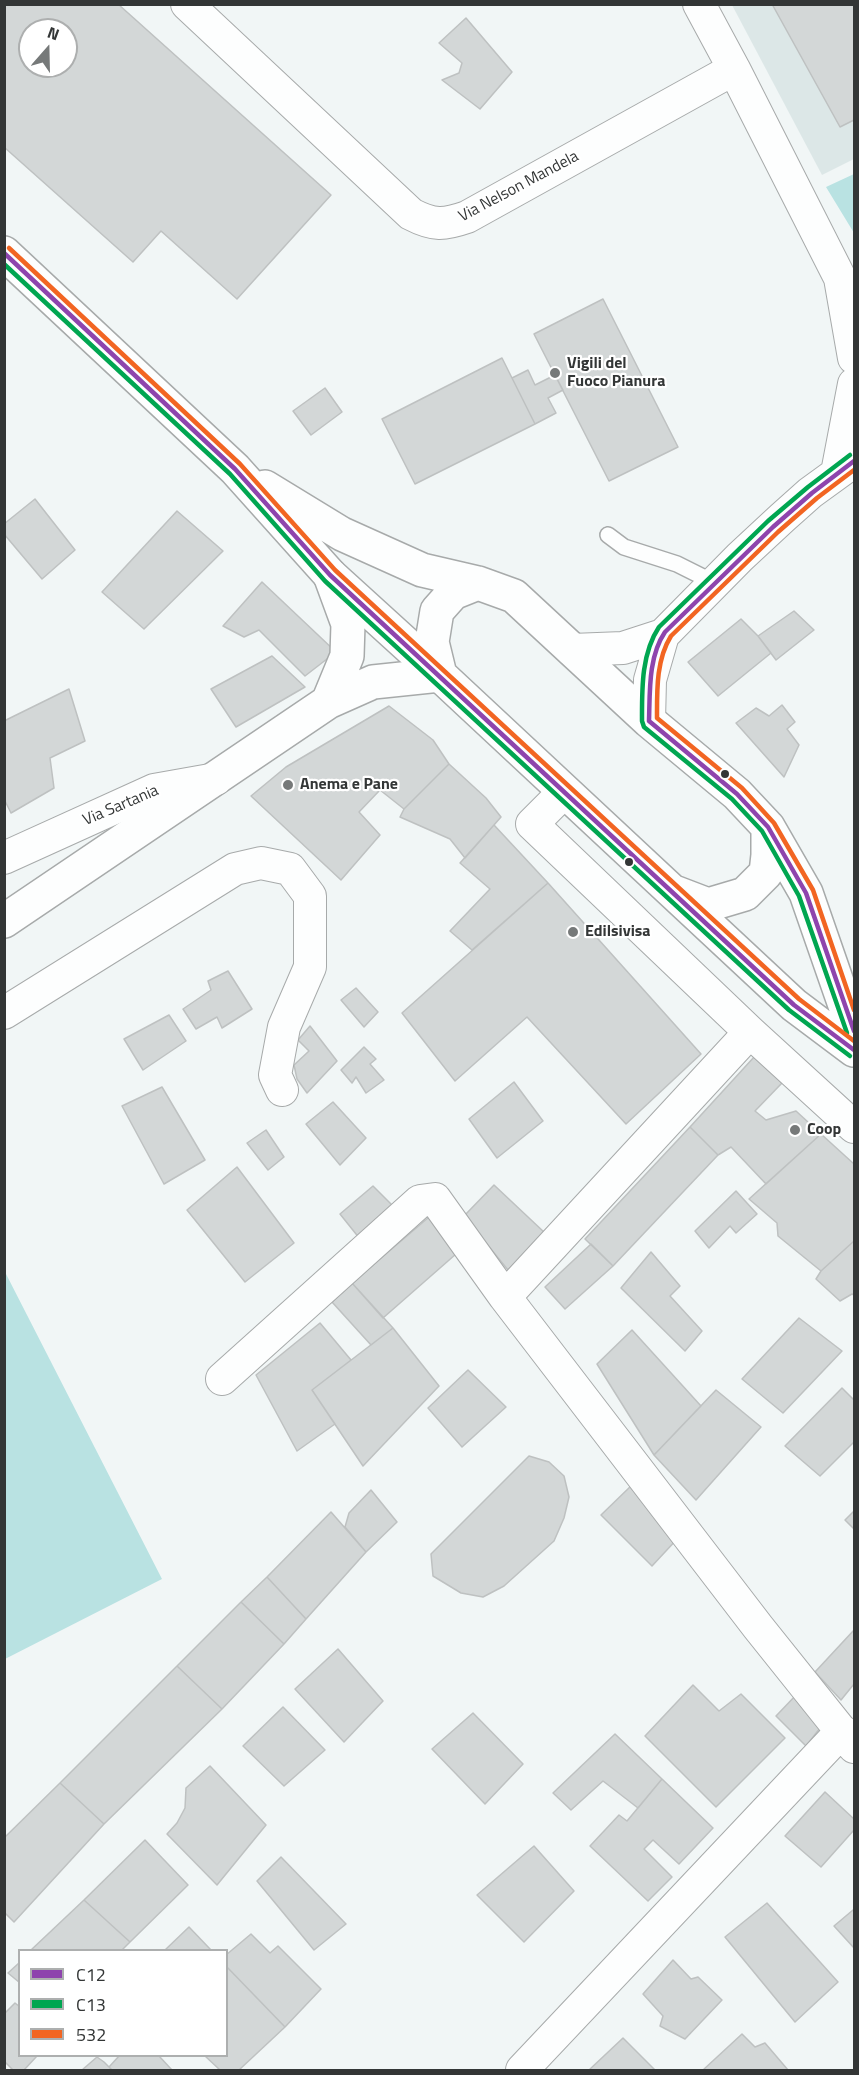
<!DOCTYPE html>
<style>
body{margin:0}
#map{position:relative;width:859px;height:2075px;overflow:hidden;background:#f1f6f6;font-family:"Titillium Web",sans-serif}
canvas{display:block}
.frame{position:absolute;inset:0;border:6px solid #333636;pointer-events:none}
.legend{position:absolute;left:18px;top:1949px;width:210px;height:108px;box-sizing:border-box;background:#fff;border:2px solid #adafaf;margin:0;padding:8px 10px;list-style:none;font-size:18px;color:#333636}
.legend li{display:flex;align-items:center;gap:12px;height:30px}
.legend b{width:30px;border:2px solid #adafaf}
.north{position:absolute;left:18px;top:18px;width:60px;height:60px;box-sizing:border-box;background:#fff;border:2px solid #adafaf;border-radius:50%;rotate:20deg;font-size:16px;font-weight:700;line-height:24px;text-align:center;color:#333636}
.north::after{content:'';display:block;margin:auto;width:21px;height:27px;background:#767979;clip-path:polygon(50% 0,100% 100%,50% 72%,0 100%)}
</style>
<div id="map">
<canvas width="859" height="2075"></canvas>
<div class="frame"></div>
<ul class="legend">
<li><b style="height:8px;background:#8e44ad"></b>C12</li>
<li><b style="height:8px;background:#00a651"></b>C13</li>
<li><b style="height:8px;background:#f26522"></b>532</li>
</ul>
<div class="north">N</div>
</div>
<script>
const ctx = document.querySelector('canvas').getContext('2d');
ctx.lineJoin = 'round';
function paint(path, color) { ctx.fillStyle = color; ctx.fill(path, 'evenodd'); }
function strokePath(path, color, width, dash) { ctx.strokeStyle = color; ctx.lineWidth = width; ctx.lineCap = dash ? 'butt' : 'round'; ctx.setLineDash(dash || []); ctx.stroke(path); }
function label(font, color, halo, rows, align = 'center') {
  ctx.font = font + ' "Titillium Web",sans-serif'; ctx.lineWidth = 4.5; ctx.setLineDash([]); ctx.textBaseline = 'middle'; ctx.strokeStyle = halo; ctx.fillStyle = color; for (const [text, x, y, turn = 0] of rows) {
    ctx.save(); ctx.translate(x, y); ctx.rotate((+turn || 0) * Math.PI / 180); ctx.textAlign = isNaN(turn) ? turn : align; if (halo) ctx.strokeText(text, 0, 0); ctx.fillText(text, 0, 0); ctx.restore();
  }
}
paint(new Path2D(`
 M732,5H854V159L822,175Z`), '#dce7e7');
paint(new Path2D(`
 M854,174V233L826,187Z
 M5,1272L162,1579L5,1659H4Z`), '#b9e2e2');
const building = new Path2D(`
 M4,4H118L331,195L237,299L161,231L133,262L4,147ZM30,30H66V66H30Z
 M772,4H854V120L840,127Z
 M466,18L512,72L480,109L442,80L459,73L462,63L439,43Z
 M603,299L678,447L609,481L534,334Z
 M502,358L535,424L415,484L382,419Z
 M528,370L535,385L555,375L563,390L548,398L556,413L535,424L512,378Z
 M325,388L342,412L311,435L293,411Z
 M35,499L75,550L42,579L4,534V524Z
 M177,511L223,551L144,629L102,592Z
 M262,582L336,652L305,676L259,630L244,637L223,626Z
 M794,611L814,630L776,660L758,636Z
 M741,619L758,636L771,653L718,696L688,662Z
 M272,656L305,687L236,727L211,689Z
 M69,689L85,741L50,758L54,788L11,813L4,799V721Z
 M782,705L795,722L787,729L799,745L784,777L736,723L756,708L769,716Z
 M389,706L433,740L449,764L404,809L380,790L359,812L380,835L341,880L251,796L286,767Z
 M449,764L486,798L501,817L465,858L450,839L400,817L404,809Z
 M494,825L548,883L472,950L450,931L490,889L460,863Z
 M548,883L701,1054L626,1124L527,1017L455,1081L402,1013Z
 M228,971L252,1009L222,1028L217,1017L196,1029L183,1009L211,990L208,981Z
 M356,988L378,1012L364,1027L341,1000Z
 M169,1015L186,1041L143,1070L124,1039Z
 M310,1026L337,1061L307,1093L297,1079L294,1065L309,1051L298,1040Z
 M364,1047L376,1059L370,1064L384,1080L366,1093L356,1077L352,1083L341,1070Z
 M755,1056L782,1083L755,1111L766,1120L796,1111L821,1134L766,1184L731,1147L718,1155L690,1127Z
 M514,1082L543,1121L497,1158L469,1119Z
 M162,1087L205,1160L164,1184L122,1106Z
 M333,1102L366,1138L340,1165L306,1124Z
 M690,1127L718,1155L613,1266L585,1239Z
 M266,1130L284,1157L268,1170L247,1143Z
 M821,1134L854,1164V1241L821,1271L778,1236L777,1223L749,1199Z
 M237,1167L294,1243L245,1282L187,1210Z
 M494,1185L545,1233L508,1270L464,1216Z
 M373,1186L394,1207L360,1239L340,1214Z
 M736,1191L757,1214L736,1233L730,1226L709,1248L695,1231Z
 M429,1217L456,1254L383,1318L352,1283Z
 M854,1241V1295L852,1294L840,1301L816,1279L821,1271Z
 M591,1244L613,1266L565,1309L545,1287Z
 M651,1252L680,1286L670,1296L702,1331L685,1351L621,1288Z
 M352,1283L393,1328L371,1345L332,1302Z
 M799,1318L842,1351L783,1413L742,1379Z
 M320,1323L351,1360L312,1390L335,1424L297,1451L256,1375Z
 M393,1328L439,1386L363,1466L312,1390Z
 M632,1330L701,1406L654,1455L597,1364Z
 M468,1370L506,1407L462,1447L428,1408Z
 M842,1388L854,1400V1442L820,1476L785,1446Z
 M716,1390L761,1427L696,1500L654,1455Z
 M529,1456L549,1462L564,1476L569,1497L564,1518L554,1541L504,1586L483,1597L461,1593L433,1576L431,1554Z
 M633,1484L679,1537L652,1566L601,1515Z
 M371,1490L397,1522L366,1552L345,1527L349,1513Z
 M854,1511V1529L845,1520Z
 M331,1512L366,1552L306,1619L267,1577Z
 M267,1577L306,1619L284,1644L241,1602Z
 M241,1602L284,1644L222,1709L177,1666Z
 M854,1630V1684L841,1700L815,1672Z
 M338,1649L383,1701L344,1742L295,1689Z
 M177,1666L222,1709L104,1824L60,1783Z
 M693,1685L719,1711L741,1694L785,1738L716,1807L645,1736Z
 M797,1694L824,1723L806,1746L776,1716Z
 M283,1707L325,1750L284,1786L243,1746Z
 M473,1713L523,1764L485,1804L432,1749Z
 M615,1734L662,1779L638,1808L603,1781L571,1810L553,1793Z
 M210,1766L266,1825L217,1885L167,1834L177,1823L185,1808L186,1788Z
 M662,1779L713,1828L679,1864L653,1840L644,1849L672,1877L648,1901L590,1846L619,1815L627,1821Z
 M60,1783L104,1824L14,1922L4,1912V1838Z
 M825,1792L854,1819V1830L821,1867L785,1836Z
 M145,1840L188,1885L130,1942L84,1900Z
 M534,1846L574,1891L524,1942L477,1895Z
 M281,1857L346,1924L314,1950L257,1881Z
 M84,1900L130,1942L122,1950H31Z
 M767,1903L838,1982L795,2022L725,1937Z
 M853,1910L854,1912V1948L834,1926Z
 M189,1927L211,1950H165Z
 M251,1934L270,1953L278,1946L321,1989L285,2027L226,1966V1955Z
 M673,1960L691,1979L698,1977L722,2000L685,2039L660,2026L663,2016L643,1994Z
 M20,1962V1983L8,1973Z
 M226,1966L285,2027L239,2070H220L205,2056H226Z
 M15,2003L20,2007V2056H37L24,2070H13L4,2061V2014Z
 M742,2034L755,2047L765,2043L788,2070H703Z
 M623,2038L655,2070H589Z
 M119,2056H159L172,2070H112L109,2067Z
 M97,2057L104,2062L112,2070H82Z`);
paint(building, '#d3d7d7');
strokePath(building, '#bec1c1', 1.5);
const service = new Path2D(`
 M608,535L624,547L677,564L715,583`);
const minor = new Path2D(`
 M187,4L411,214C434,226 444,225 467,217L734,69
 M699,4L734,69L840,278L854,358
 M837,473L854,384
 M572,650L623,648L663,635L740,557L782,518L810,493L854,461
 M649,721L650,680L663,635
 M564,792L532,824L750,1032L854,1127
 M4,858L154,790L216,779
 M4,1013L235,869L261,863L290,869L310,896V967L284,1027L275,1075L282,1090
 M505,1297L750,1032
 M222,1379L420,1201L435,1199L505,1297L758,1627L854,1747
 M522,2070L842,1731`);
const tertiary = new Path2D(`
 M328,702L347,656L348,624L330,575
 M4,921L328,702L373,682L440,675`);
const secondary = new Path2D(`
 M4,253L235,469L330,575L440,675L794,1005L854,1050
 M265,487L342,534L422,570L478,583L514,596L649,721L737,794L768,827L806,893L854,1031
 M440,675L432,642L437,611L453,593L478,583
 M674,892L708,905L745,894L766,873L768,855V827`);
strokePath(service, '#a7aaaa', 18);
strokePath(minor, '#a7aaaa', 34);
strokePath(tertiary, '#a7aaaa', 36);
strokePath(secondary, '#a7aaaa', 36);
strokePath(service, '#fdfefe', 15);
strokePath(minor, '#fdfefe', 32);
strokePath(tertiary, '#fdfefe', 33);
strokePath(secondary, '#fdfefe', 33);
strokePath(new Path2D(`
 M4,253L235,469L330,575L794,1005L854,1050
 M854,461L812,493L773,527L665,632C648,657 650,692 649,721L737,794L768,827L806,893L854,1031`), '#8e44ad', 4.5);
strokePath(new Path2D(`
 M4,264L230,474L325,581L789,1010L850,1056
 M847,1033L799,896L762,831L732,799L644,727L642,721C642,690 641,654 659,627L768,521L808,487L850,455`), '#00a651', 4.5);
strokePath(new Path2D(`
 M9,248L240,464L335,570L799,999L854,1041
 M854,470L817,498L778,532L671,636C656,660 657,691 657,718L742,788L774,823L813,890L854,1010`), '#f26522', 4.5);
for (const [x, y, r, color] of [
 [555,373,6,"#767979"],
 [725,774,5,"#333636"],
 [288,785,6,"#767979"],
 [629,862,5,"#333636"],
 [573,932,6,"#767979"],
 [795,1130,6,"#767979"]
]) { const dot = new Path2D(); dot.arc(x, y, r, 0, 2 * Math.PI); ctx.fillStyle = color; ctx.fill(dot); strokePath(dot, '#fff', 2); }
label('16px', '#333636', '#fff', [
 ["Via Nelson Mandela",519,187,-28],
 ["Via Sartania",121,806,-23]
]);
label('bold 16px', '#333636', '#fff', [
 ["Vigili del",567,364],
 ["Fuoco Pianura",567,382],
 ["Anema e Pane",300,785],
 ["Edilsivisa",585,932],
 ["Coop",807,1130]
], 'left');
</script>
